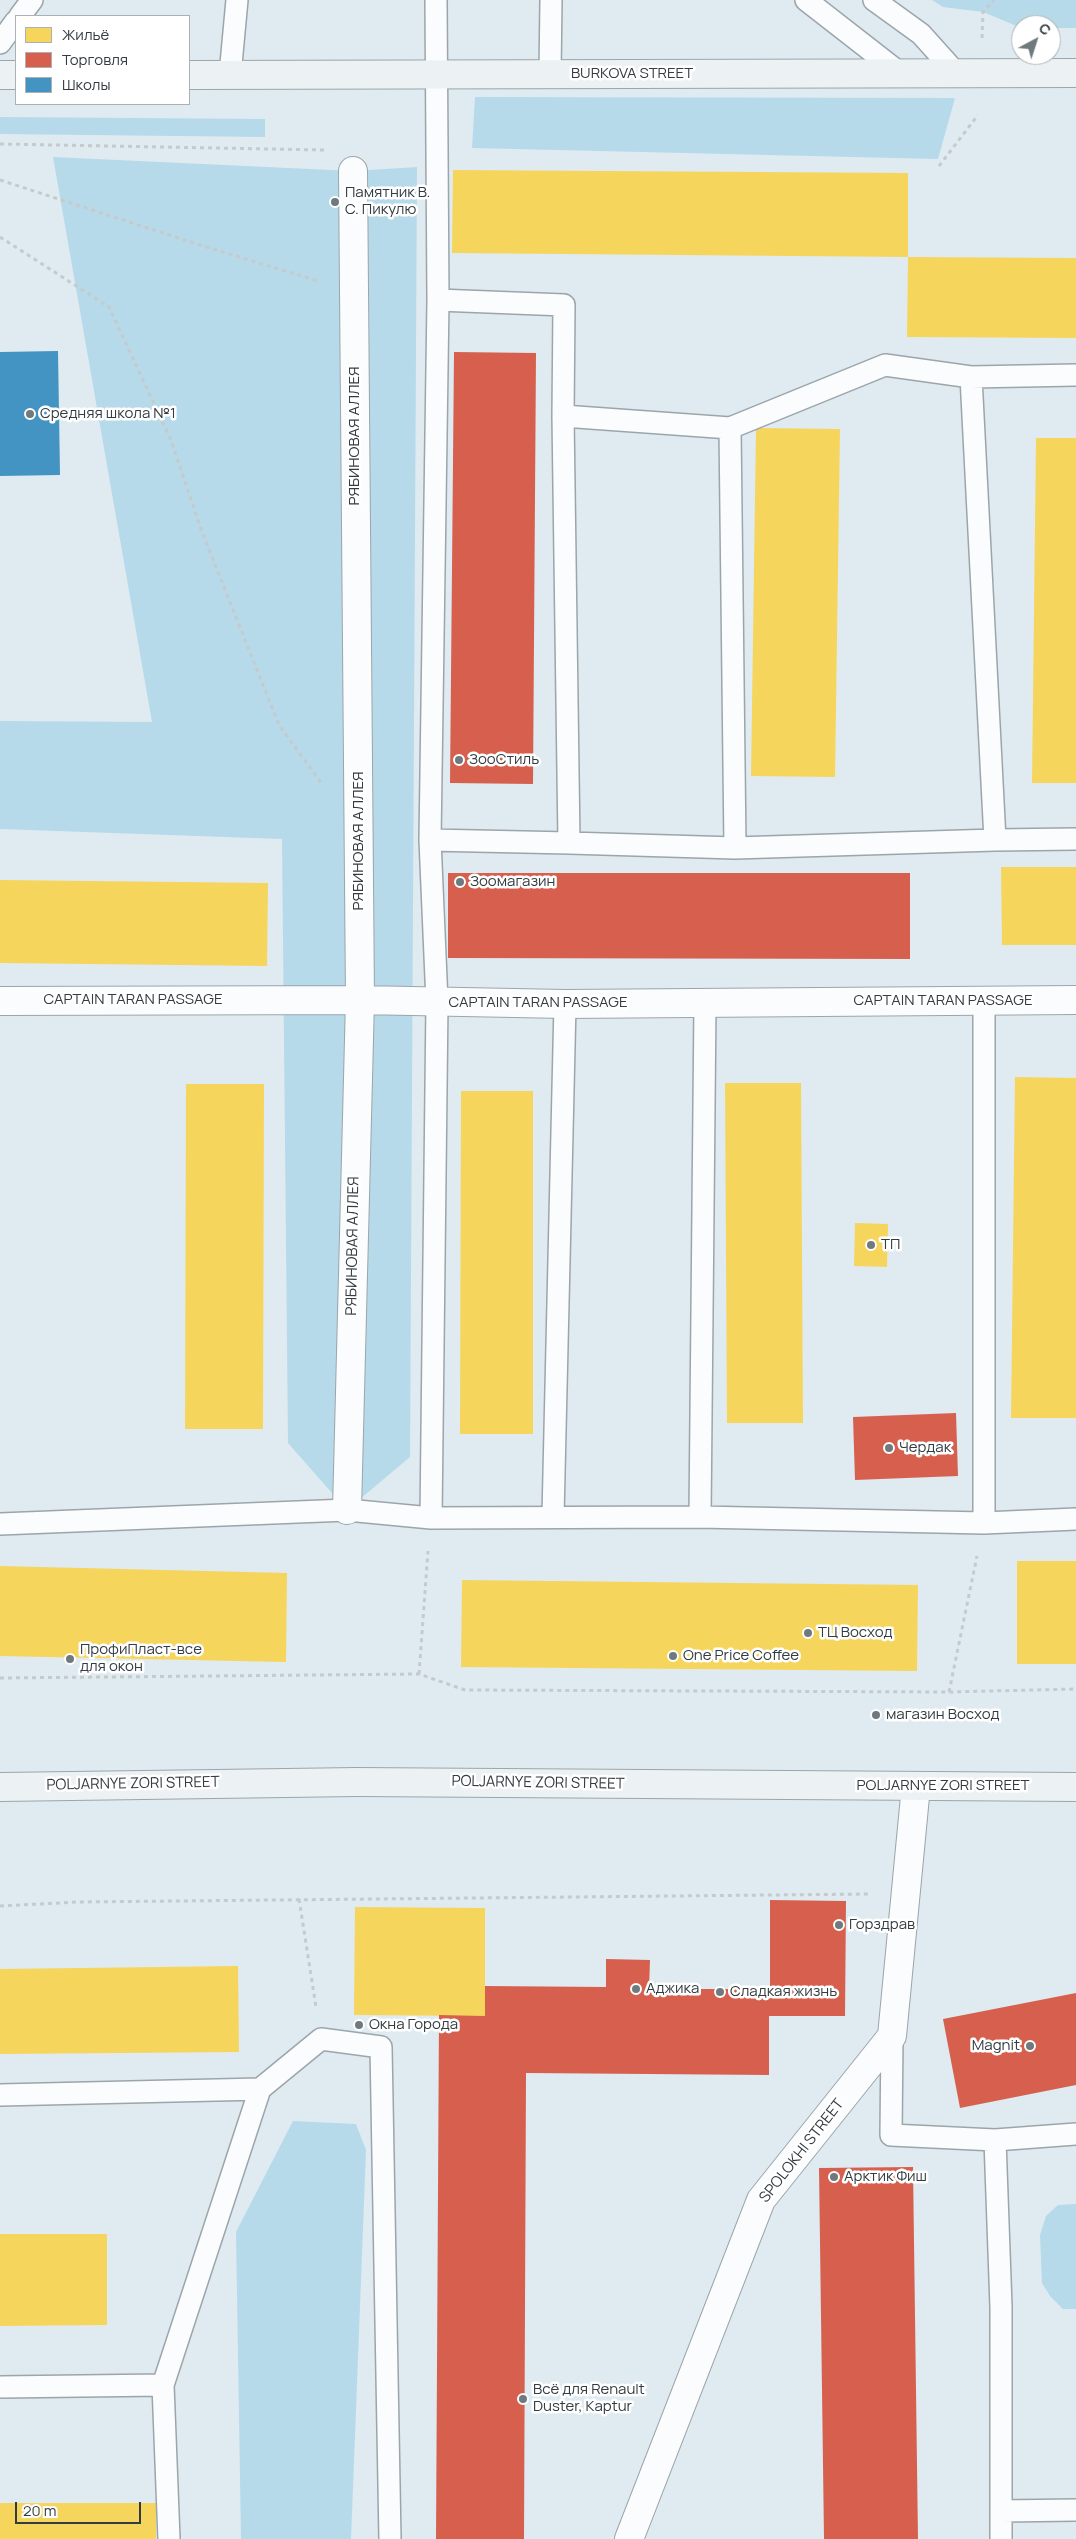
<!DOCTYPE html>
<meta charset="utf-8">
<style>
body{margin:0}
#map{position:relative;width:1076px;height:2539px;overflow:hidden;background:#dfebf1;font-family:Manrope,sans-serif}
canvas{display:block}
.legend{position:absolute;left:15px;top:15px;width:175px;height:90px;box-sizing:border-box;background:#fff;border:1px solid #adb1b3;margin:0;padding:6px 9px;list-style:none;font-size:15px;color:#333c40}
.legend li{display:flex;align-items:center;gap:10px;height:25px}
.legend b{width:25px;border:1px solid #adb1b3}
.north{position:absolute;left:1011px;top:15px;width:50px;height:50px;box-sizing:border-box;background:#fff;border:1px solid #adb1b3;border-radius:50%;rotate:40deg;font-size:14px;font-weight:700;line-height:20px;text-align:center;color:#333c40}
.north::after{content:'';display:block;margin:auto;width:18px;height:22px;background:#6f797e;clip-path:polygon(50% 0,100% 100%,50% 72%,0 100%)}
.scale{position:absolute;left:15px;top:2502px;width:126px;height:22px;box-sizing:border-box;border:2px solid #333c40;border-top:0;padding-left:6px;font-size:15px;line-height:18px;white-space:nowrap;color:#333c40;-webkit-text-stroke:4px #fff;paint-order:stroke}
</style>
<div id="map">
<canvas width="1076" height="2539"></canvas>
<ul class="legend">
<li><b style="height:14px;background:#f6d55c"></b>Жильё</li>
<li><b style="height:14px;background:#d6604d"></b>Торговля</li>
<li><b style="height:14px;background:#4393c3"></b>Школы</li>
</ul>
<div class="north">С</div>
<div class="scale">20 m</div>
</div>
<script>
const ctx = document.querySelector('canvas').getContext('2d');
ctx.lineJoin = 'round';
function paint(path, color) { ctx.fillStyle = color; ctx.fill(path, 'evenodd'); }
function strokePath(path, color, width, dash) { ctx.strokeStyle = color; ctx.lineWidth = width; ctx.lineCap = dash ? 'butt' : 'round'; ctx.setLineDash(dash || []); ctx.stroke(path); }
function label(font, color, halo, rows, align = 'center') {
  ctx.font = font + ' Manrope,sans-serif'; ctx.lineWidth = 5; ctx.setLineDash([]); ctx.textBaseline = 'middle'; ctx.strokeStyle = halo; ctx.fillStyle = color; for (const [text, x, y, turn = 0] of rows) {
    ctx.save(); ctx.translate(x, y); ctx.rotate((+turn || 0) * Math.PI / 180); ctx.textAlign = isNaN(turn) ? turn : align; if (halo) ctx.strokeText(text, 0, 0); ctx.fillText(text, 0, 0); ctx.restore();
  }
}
paint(new Path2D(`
 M932,0H1076V28H1051V25H1021L1019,27L983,12L943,7Z
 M475,97L955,98L938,159L472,148Z
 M0,117L265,119V137L0,134Z
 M53,157L353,171L417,167L410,1457L347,1510L288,1443L282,839L0,829V721L152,722Z
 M293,2121L356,2124L366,2150L351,2539H241L236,2232Z
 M1076,2204V2309H1063L1050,2296L1042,2283L1040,2235L1046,2216L1058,2205Z`), '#b6daea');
paint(new Path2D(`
 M453,170L908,173V257L452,253Z
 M908,257L1076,258V338L907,337Z
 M756,428L840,429L835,777L751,776Z
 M1036,438H1076V783H1032Z
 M1001,867H1076V945H1002Z
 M0,880L268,883L267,966L0,963Z
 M1015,1077L1076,1078V1418H1011Z
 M725,1083H801L803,1423H727Z
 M186,1084H264L263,1429H185Z
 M461,1091H533V1434H460Z
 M855,1223L888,1224L887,1267L854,1266Z
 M1017,1561H1076V1664H1017Z
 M0,1566L287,1573L286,1662L0,1656Z
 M462,1580L918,1585L917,1671L461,1667Z
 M355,1907L485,1908V2016L354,2015Z
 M238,1966L239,2052L0,2054V1969Z
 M0,2234H107V2325L0,2326Z
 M0,2503H156V2539H0Z`), '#f6d55c');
paint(new Path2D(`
 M454,352L536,353L533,784L450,783Z
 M448,873H910V959L448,958Z
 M956,1413L958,1476L855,1480L853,1417Z
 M770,1900L846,1901L845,2016H769V2075L526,2073L524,2539H436L439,2015L485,2016V1986L606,1987V1959L650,1960L649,1989H770Z
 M1076,1993V2085L960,2108L943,2019Z
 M913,2167L918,2539H824L819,2168Z`), '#d6604d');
paint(new Path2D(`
 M58,351L60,475L0,476V352Z`), '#4393c3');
const lane = new Path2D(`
 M806,0L901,74
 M874,0L921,34L956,73
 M20,16L32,0
 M0,43L16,21
 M550,74L551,0
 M230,75L237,0
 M971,377L1076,375
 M563,416L730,428
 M430,840L569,843L563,416L564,305L438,300
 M569,843L735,848L730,428L885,365L971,377L995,840L1076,839
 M735,848L995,840
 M984,1001V1523
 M553,1516L565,1004
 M700,1517L705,1003
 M431,1518L700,1517L984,1523L1076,1519
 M0,1524L347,1510L431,1518L437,1002L430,840L438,300L436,0
 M892,2036L891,2135L995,2140L1076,2134
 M0,2095L260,2089L321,2039L381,2047L390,2539
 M995,2140L1001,2307V2539
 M0,2387L163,2385
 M1001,2511L1076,2510
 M169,2539L163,2385L260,2089`);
const street = new Path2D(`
 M0,1001L360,1000L565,1004L1076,1000
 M347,1510L360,1000L353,171
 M629,2539L761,2200L892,2036L916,1786`);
const secondary = new Path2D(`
 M0,75H16
 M189,75L1076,73
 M0,1787L357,1782L1076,1787`);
strokePath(lane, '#9ca5aa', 24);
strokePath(street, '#9ca5aa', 30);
strokePath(secondary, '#9ca5aa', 30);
strokePath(new Path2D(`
 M982,38L983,12L994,0
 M0,144L324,150
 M939,166L978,115
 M0,180L200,245L318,281
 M0,237L109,307L171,440L202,532L279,725L322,784
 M419,1674L428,1551
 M0,1678L419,1674L465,1690L949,1692L1076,1689
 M949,1692L977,1556
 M299,1899L316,2007
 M0,1906L78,1902L870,1894`), '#c5cacc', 3, [4, 4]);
strokePath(lane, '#fafcfd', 21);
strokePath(street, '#fafcfd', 28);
strokePath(secondary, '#ecf1f3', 28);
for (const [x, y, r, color] of [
 [335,202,5,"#6f797e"],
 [30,414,5,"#6f797e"],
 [459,760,5,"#6f797e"],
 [460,882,5,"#6f797e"],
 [871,1245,5,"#6f797e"],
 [889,1448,5,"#6f797e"],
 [808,1633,5,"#6f797e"],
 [673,1656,5,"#6f797e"],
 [70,1659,5,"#6f797e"],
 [876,1715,5,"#6f797e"],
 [839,1925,5,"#6f797e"],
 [636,1989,5,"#6f797e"],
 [720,1992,5,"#6f797e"],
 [359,2025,5,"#6f797e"],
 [1030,2046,5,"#6f797e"],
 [834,2177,5,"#6f797e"],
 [523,2399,5,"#6f797e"]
]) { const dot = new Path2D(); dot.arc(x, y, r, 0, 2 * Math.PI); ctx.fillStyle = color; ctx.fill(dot); strokePath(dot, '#fff', 2); }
label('15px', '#333c40', '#fff', [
 ["BURKOVA STREET",632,74],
 ["РЯБИНОВАЯ АЛЛЕЯ",355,436,-90],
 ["РЯБИНОВАЯ АЛЛЕЯ",359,841,-90],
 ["CAPTAIN TARAN PASSAGE",133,1000],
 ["CAPTAIN TARAN PASSAGE",943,1001],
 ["CAPTAIN TARAN PASSAGE",538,1003],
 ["РЯБИНОВАЯ АЛЛЕЯ",353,1246,-89],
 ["POLJARNYE ZORI STREET",538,1783,1],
 ["POLJARNYE ZORI STREET",133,1784,-1],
 ["POLJARNYE ZORI STREET",943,1786],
 ["SPOLOKHI STREET",802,2151,-52]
]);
label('15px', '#333c40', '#fff', [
 ["Памятник В.",345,193],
 ["С. Пикулю",345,210],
 ["Средняя школа №1",40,414],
 ["ЗооСтиль",469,760],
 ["Зоомагазин",470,882],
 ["ТП",881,1245],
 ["Чердак",899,1448],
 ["ТЦ Восход",818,1633],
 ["ПрофиПласт-все",80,1650],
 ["для окон",80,1667],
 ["One Price Coffee",683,1656],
 ["магазин Восход",886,1715],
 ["Горздрав",849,1925],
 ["Аджика",646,1989],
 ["Сладкая жизнь",730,1992],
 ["Окна Города",369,2025],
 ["Magnit",1020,2046,"right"],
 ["Арктик Фиш",844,2177],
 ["Всё для Renault",533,2390],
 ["Duster, Kaptur",533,2407]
], 'left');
</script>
